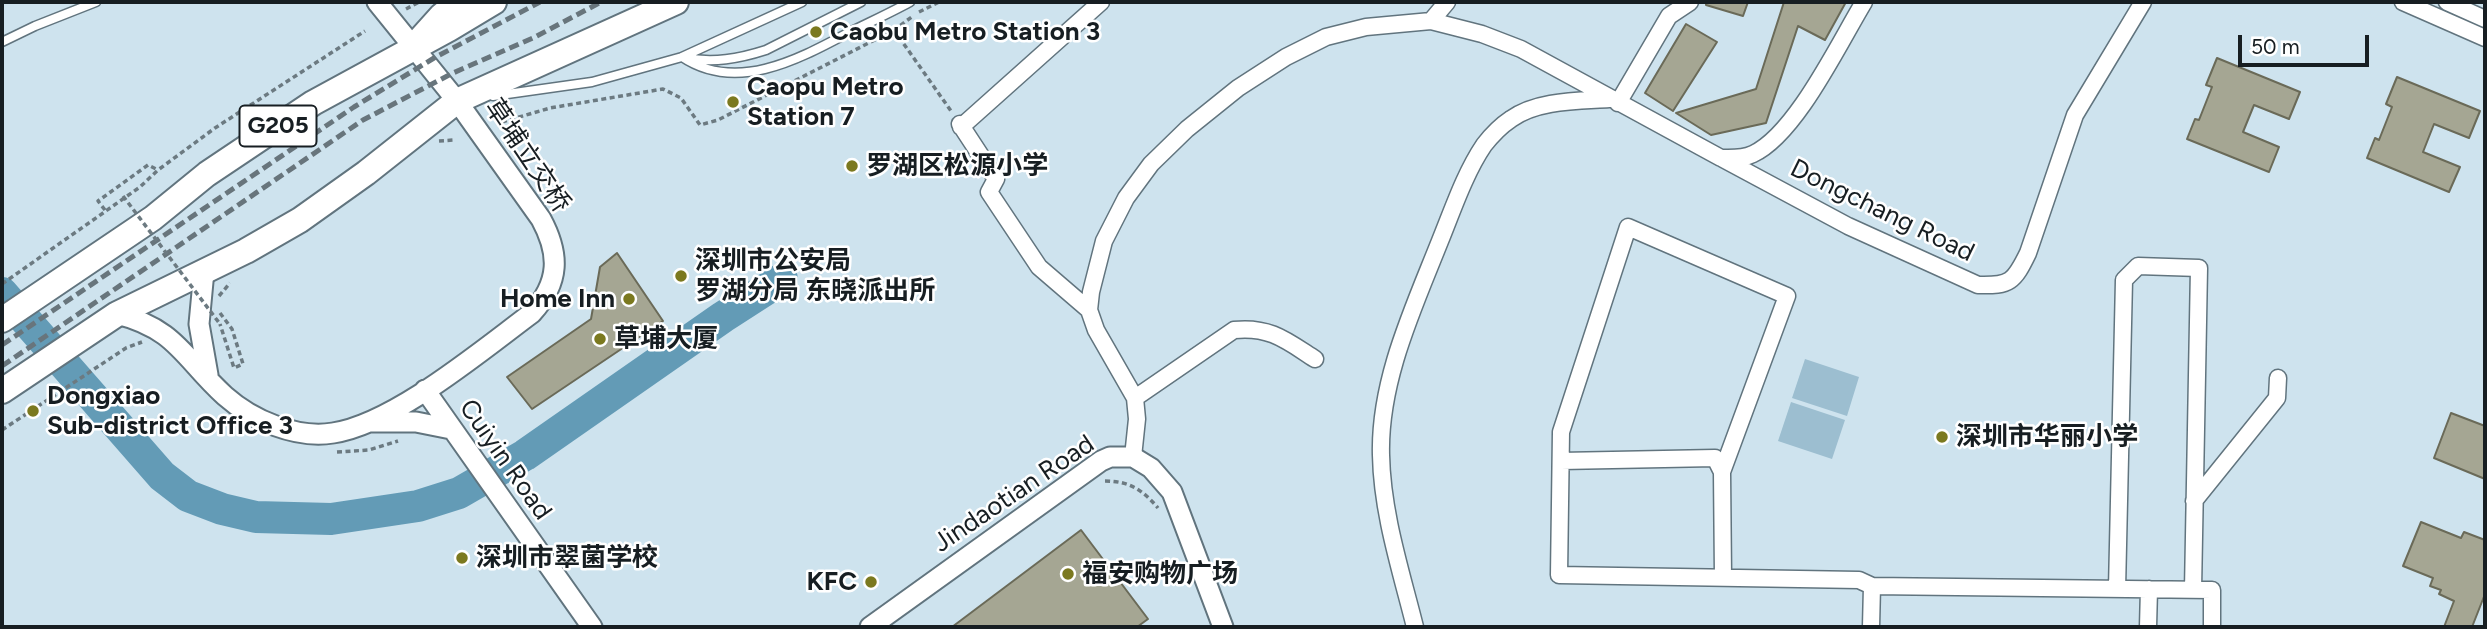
<!DOCTYPE html>
<meta charset="utf-8">
<style>
body{margin:0}
#map{position:relative;width:2487px;height:629px;overflow:hidden;background:#cee3ee;font-family:Figtree,sans-serif}
canvas{display:block}
.frame{position:absolute;inset:0;border:4px solid #171e22;pointer-events:none}
.scale{position:absolute;left:2238px;top:35px;width:131px;height:32px;box-sizing:border-box;border:4px solid #171e22;border-top:0;padding-left:9px;font-size:21px;line-height:24px;white-space:nowrap;color:#171e22;-webkit-text-stroke:5px #fff;paint-order:stroke}
</style>
<div id="map">
<canvas width="2487" height="629"></canvas>
<div class="frame"></div>
<div class="scale">50 m</div>
</div>
<script>
const ctx = document.querySelector('canvas').getContext('2d');
ctx.lineJoin = 'round';
function paint(path, color) { ctx.fillStyle = color; ctx.fill(path, 'evenodd'); }
function strokePath(path, color, width, dash) { ctx.strokeStyle = color; ctx.lineWidth = width; ctx.lineCap = dash ? 'butt' : 'round'; ctx.setLineDash(dash || []); ctx.stroke(path); }
function label(font, color, halo, rows, align = 'center') {
  ctx.font = font + ' Figtree,"Noto Sans SC",sans-serif'; ctx.lineWidth = 5; ctx.setLineDash([]); ctx.textBaseline = 'middle'; ctx.strokeStyle = halo; ctx.fillStyle = color; for (const [text, x, y, turn = 0] of rows) {
    ctx.save(); ctx.translate(x, y); ctx.rotate((+turn || 0) * Math.PI / 180); ctx.textAlign = isNaN(turn) ? turn : align; if (halo) ctx.strokeText(text, 0, 0); ctx.fillText(text, 0, 0); ctx.restore();
  }
}
paint(new Path2D(`
 M1805,359L1859,377L1847,416L1792,398Z
 M1791,402L1845,420L1832,459L1778,441Z`), '#9cbed0');
strokePath(new Path2D(`
 M2,293L162,476L188,496L222,509L256,517L331,519L418,506L459,493L525,455L723,317L782,279`), '#639bb6', 32);
const building = new Path2D(`
 M1706,2H1748L1743,16L1706,5Z
 M1784,2H1846L1825,40L1798,26L1766,123L1711,135L1676,113L1756,89Z
 M1686,24L1717,42L1673,111L1645,93Z
 M2217,58L2300,92L2289,119L2254,105L2243,132L2279,147L2269,172L2187,139L2195,119L2199,120L2212,87L2206,85Z
 M2397,77L2480,111L2469,138L2434,124L2423,152L2460,167L2449,192L2367,158L2375,138L2379,140L2392,107L2386,104Z
 M617,253L663,321L532,409L507,377L591,319L600,267Z
 M2451,413L2485,426V479L2434,458Z
 M2421,522L2461,538L2464,532L2485,540V594L2472,627H2444L2454,601L2439,594L2441,590L2430,586L2433,578L2403,566Z
 M1081,530L1148,619L1137,627H952Z`);
paint(building, '#a5a693');
strokePath(building, '#6a6a58', 2);
const service = new Path2D(`
 M2,42L35,26L96,2
 M682,57C736,93 797,60 848,33C868,23 890,13 910,2
 M685,58C714,63 738,59 766,50L861,2
 M493,96L592,82L682,57L802,2`);
const minor = new Path2D(`
 M2403,2L2485,38
 M2447,2L2485,19
 M1431,21L1447,2
 M1618,103L1669,16L1690,2
 M960,124L996,179L989,192L1039,267L1089,310
 M961,127L1101,2
 M1723,159L1848,226L1978,285C2010,286 2014,282 2028,253L2075,115L2143,2
 M1135,398L1234,330C1270,326 1287,341 1315,359
 M1133,457L1137,419L1135,398L1096,330L1089,310L1091,292L1104,241L1126,198L1151,164L1187,129L1238,88L1286,57L1326,37L1366,27L1431,21L1482,34L1521,49L1721,158C1732,158 1743,159 1753,154C1796,134 1839,43 1864,2
 M1561,461L1715,458L1722,472L1723,577
 M1722,472L1787,296L1628,227L1561,432L1559,575L1859,580L1872,586L1871,627
 M2194,501L2277,398L2278,378
 M1872,586L2212,590V627
 M2117,589L2124,280L2138,266L2199,268L2193,590
 M1415,627C1401,571 1382,513 1381,455C1379,381 1413,309 1440,241C1453,209 1465,173 1484,145C1491,136 1502,125 1511,119C1537,100 1578,101 1609,99
 M2148,627L2149,589`);
const tertiary = new Path2D(`
 M204,271L199,324L208,375
 M117,314C177,329 184,359 225,396C252,420 296,439 333,433C394,424 482,350 532,313C560,282 560,254 541,219L457,101L377,2
 M425,390L592,627
 M372,422H416L451,429
 M870,627L1101,461L1110,457H1133L1151,468L1172,492L1223,627`);
const primary = new Path2D(`
 M414,46L441,16L458,2`);
const trunk = new Path2D(`
 M2,320L153,218L207,174L313,103L449,29L494,2
 M2,391L117,314L246,251L300,220L366,173L457,101L676,2`);
strokePath(service, '#61747e', 11);
strokePath(minor, '#61747e', 19);
strokePath(tertiary, '#61747e', 23);
strokePath(primary, '#61747e', 28);
strokePath(trunk, '#61747e', 28);
strokePath(new Path2D(`
 M406,9L419,2
 M919,12L939,2
 M894,30L951,111
 M502,122L550,108L663,89L681,98L700,125L718,120L894,30L913,16
 M439,141L454,140
 M105,210L98,201L148,165L158,170
 M2,284L140,187L158,170L215,128L365,31
 M219,296L230,283
 M220,313L232,329L243,364L234,368L220,324
 M2,430L126,348L142,342
 M337,452L369,450L398,441
 M1105,481C1129,481 1143,490 1158,508`), '#6c7a81', 3.5, [5, 3.5]);
strokePath(service, '#fff', 8);
strokePath(minor, '#fff', 16);
strokePath(tertiary, '#fff', 19);
strokePath(primary, '#fff', 24);
strokePath(trunk, '#fff', 24);
strokePath(new Path2D(`
 M2,345L354,107L434,58L540,2
 M2,366L363,120L453,73L535,37L601,2`), '#68757c', 5, [10, 5]);
strokePath(new Path2D(`
 M123,196L220,324`), '#6c7a81', 3.5, [5, 3.5]);
for (const [x, y, r, color] of [
 [816,32,7,"#7b791f"],
 [733,102,7,"#7b791f"],
 [852,166,7,"#7b791f"],
 [681,276,7,"#7b791f"],
 [629,299,7,"#7b791f"],
 [600,339,7,"#7b791f"],
 [33,411,7,"#7b791f"],
 [1942,437,7,"#7b791f"],
 [462,558,7,"#7b791f"],
 [1068,574,7,"#7b791f"],
 [871,582,7,"#7b791f"]
]) { const dot = new Path2D(); dot.arc(x, y, r, 0, 2 * Math.PI); ctx.fillStyle = color; ctx.fill(dot); strokePath(dot, '#fff', 2.5); }
for (const [x, y, w] of [
 [278,126,77]
]) { const box = new Path2D(); box.roundRect(x - w / 2, y - 20.5, w, 41, 5); ctx.fillStyle = '#fff'; ctx.fill(box); strokePath(box, '#171e22', 2); }
label('bold 24px', '#171e22', null, [
 ["G205",278,126]
]);
label('bold 26px', '#171e22', '#fff', [
 ["Caobu Metro Station 3",830,32],
 ["Caopu Metro",747,87],
 ["Station 7",747,117],
 ["罗湖区松源小学",866,166],
 ["深圳市公安局",695,261],
 ["罗湖分局 东晓派出所",695,291],
 ["Home Inn",615,299,"right"],
 ["草埔大厦",614,339],
 ["Dongxiao",47,396],
 ["Sub-district Office 3",47,426],
 ["深圳市华丽小学",1956,437],
 ["深圳市翠菌学校",476,558],
 ["福安购物广场",1082,574],
 ["KFC",857,582,"right"]
], 'left');
label('26px', '#171e22', '#fff', [
 ["草埔立交桥",527,156,56],
 ["Dongchang Road",1882,211,26],
 ["Cuiyin Road",505,460,55],
 ["Jindaotian Road",1014,494,-34]
]);
</script>
